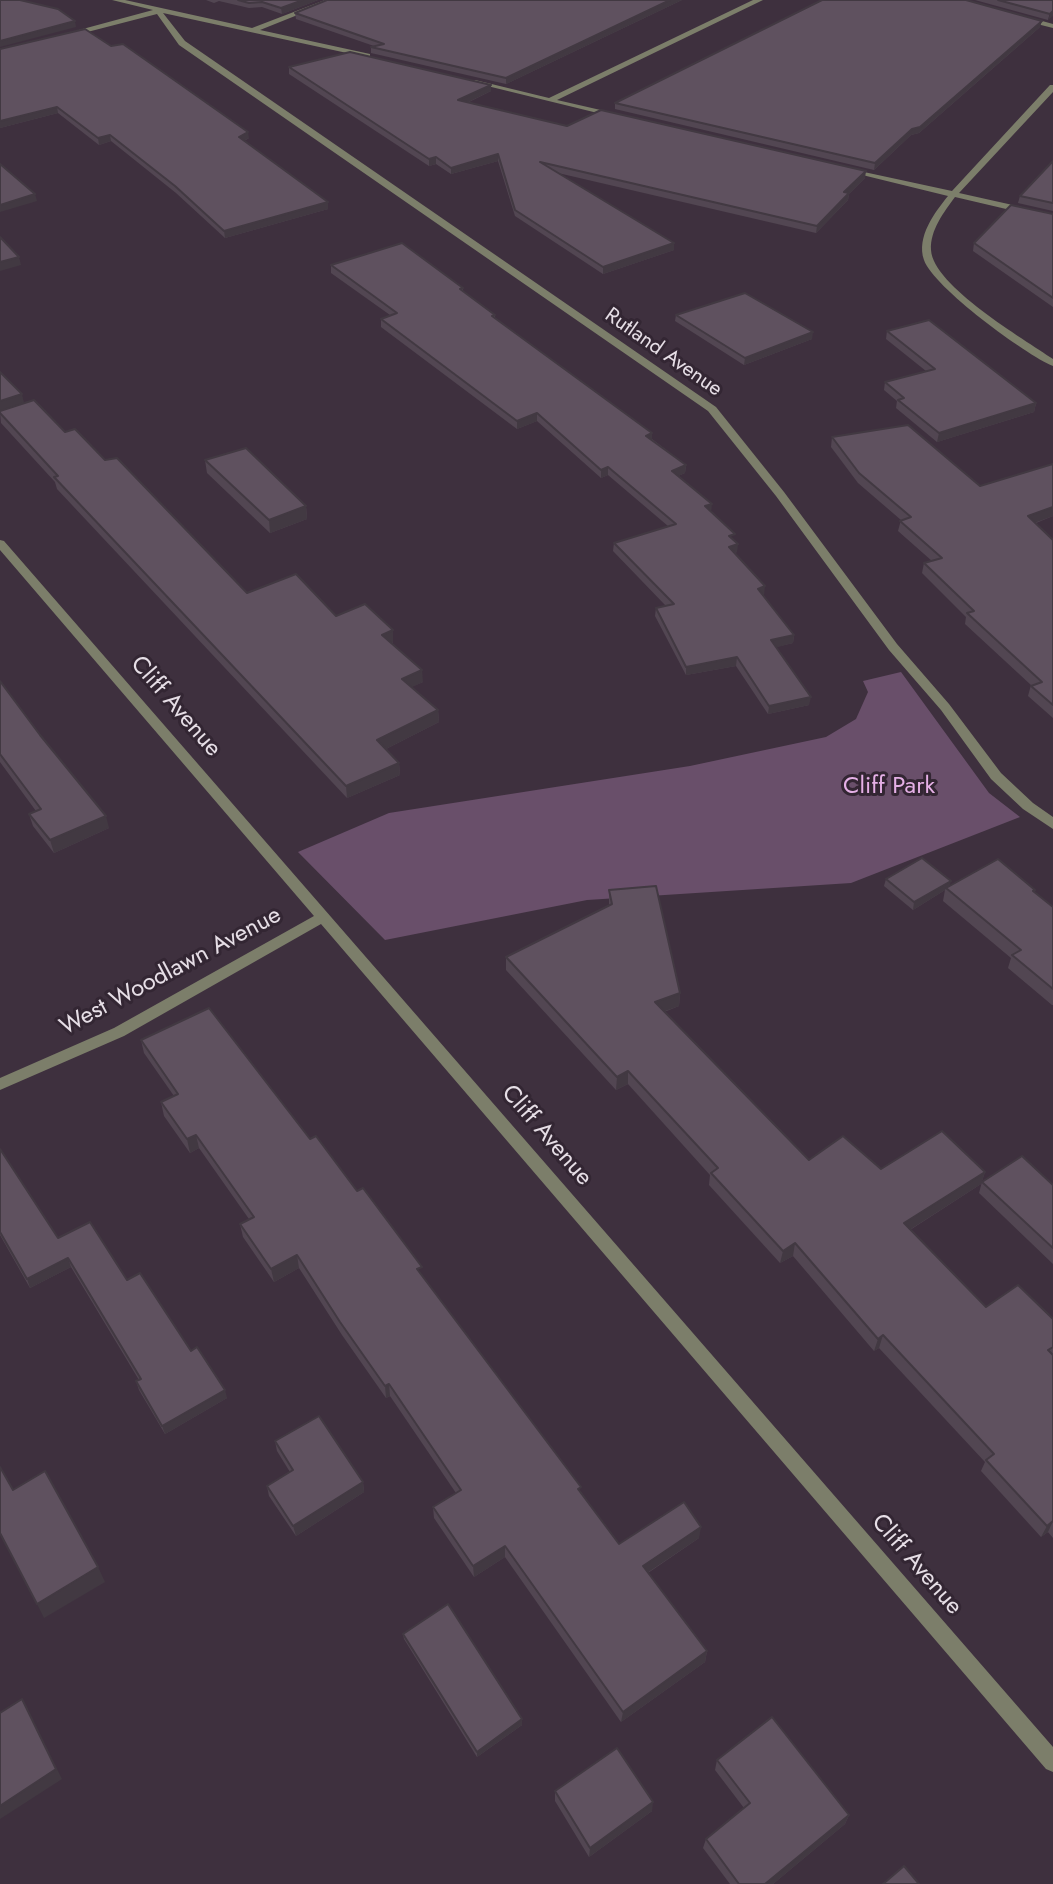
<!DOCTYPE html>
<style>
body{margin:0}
canvas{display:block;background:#3e303e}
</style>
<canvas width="1053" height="1884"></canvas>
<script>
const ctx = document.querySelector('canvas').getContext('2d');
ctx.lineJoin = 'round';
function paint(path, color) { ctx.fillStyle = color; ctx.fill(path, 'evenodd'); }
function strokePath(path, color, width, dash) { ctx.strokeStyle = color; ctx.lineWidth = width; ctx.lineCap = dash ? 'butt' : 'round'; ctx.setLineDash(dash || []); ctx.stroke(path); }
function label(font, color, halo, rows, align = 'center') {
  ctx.font = font + ' Jost,sans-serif'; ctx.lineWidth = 6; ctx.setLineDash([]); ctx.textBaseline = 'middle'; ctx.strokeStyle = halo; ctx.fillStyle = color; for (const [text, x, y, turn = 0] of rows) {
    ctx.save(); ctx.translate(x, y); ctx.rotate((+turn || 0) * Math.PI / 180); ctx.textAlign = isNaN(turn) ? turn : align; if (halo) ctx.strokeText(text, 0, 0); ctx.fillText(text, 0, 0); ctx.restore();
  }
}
paint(new Path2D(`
 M901,672L989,793L1020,817L851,883L587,900L385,940L298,852L389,813L690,766L826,737L856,719L868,692L863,681Z`), '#694f6a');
paint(new Path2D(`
 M112,0H125L252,28L325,0H335L260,30L370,54V58L163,13L185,41L716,407L784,492L897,644L949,704L1001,773L1033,803L1053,817V829L1023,809L991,779L941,710L889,650L776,496L708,411L179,45L157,14L68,37V33L153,10Z
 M753,0H763L557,100L618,114V118L471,82L475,80L549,98Z
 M1024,16L1053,24V28L1021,20Z
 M1050,85H1053V92L959,193L1053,214V220L955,197C944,212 930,230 931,250C933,286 1024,339 1053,359V366C1026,355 933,287 924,260C916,237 935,212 948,196L846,171L850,169L952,191Z
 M0,540L4,541L1053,1747V1772L1046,1769L321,924L124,1036L0,1090V1078L114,1028L314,916L0,550Z`), '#7c7e6a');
paint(new Path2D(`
 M206,0H318L282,14L262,7L249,8L219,1L214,3Z
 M327,0H682L506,84L371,53V47L374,46L296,19L295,13Z
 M975,0H1053L1048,20Z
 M1040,27L919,133L911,135L874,170L615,109V103Z
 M111,46L249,138L244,141L328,202V209L225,238L176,193L111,141L99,145L58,113L0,128V49Z
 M289,67L491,85V91L467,103L567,126L865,178L849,194L848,200L816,233L558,173L674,243V250L603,274L515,216L498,161L451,174L436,164L429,166L289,74Z
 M1053,161V211L1018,203L1020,196Z
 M1053,214V307L973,251L974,243Z
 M331,265L463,288V292L495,315V319L686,465L685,473L678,476L711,512L734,541L737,552L734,553L764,595H763L794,635L793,643L776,647L809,705L768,714L736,666L686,675L655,616L656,608L666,606L613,551L614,543L668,526L608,475L601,478L537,421L517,429L381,327V319L390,315L331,273Z
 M676,315L812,339L744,365L675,321Z
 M887,331L1036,403L1034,412L937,442L896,408L897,401L884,390L885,382L926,371L886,339Z
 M0,411L65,432L105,460L247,593L336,616L393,642L392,643L423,682L411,687L438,710L439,722L386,749L399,763L400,775L347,798L57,489L55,482L1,423Z
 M832,437L980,486L1053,516L1036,523L1053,540V718L1028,696L1031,685L965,624L966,617L922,573L924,563L932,561L898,531L901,520L858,483L831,447Z
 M205,460L306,506L307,519L270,533L207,473Z
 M0,681L109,828L54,853L33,826L29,814L36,811L0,762Z
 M886,879L950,885L1035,890V892L1053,907V1005H1052L1008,968L1011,958L943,901L945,890L913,910L884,886Z
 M609,890L680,993L679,1006L664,1012L809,1160L881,1169L985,1172L981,1184L910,1230L986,1307L1053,1319V1538L1048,1532L1041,1537L981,1471L985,1462L879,1348L874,1351L793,1256L780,1263L709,1185L710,1175L628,1084L616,1090L506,970V957L609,906Z
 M141,1040L310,1139L357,1191L422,1275L619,1544L699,1538L648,1573L707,1651L705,1662L621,1722L505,1557L474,1577L434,1518L433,1507L456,1493L390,1396L386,1398L342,1335L299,1268L274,1282L243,1237L240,1224L249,1219L199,1148L190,1153L164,1116L161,1102L174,1096L144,1053Z
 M0,1149L58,1238L127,1280L191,1351L227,1398L165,1434L139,1390L136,1381L139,1380L71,1267L30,1288L0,1235Z
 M982,1182L1053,1185V1264L979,1193Z
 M275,1441L363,1482L364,1492L296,1536L269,1496L267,1486L290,1472L277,1451Z
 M403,1634L522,1725L477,1757L404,1639Z
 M717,1760L849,1815L845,1824L773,1884H730L703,1848L706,1839L744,1808L715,1770Z
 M555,1791L652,1811L589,1857L555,1801Z`), '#524652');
paint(new Path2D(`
 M303,0H318L282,14L281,8Z
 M670,0H682L506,84V78Z
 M1053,11V16L1048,20L1050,14Z
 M75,21L76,27L0,47V41Z
 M1042,21L1040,27L919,133L911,135L874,170L875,163L912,129Z
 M491,85V91L458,107V100Z
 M57,107L58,113L0,128V121Z
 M248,132L249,138L239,143V137Z
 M110,135L111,141L99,145L98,138Z
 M498,154V161L451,174V168Z
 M436,157V164L429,166V159Z
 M866,171L865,178L849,194L848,200L816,233L817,226L844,192Z
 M35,194L37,201L0,212V205Z
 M328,202V209L225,238L224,231Z
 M674,243V250L603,274V267Z
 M19,257L21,265L0,271V262Z
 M813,332L812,339L744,365L745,358Z
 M22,394L24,403L0,411V401Z
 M1036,403L1034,412L937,442L939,433Z
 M537,413V421L517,429V421Z
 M652,433V441L646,436Z
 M686,465L685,473L671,479L672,471Z
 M608,467V475L601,478V470Z
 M712,504L711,512L705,506Z
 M306,506L307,519L270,533L269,520Z
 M1053,507V516L1026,526L1028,516Z
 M738,544L737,552L728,555L729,547Z
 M765,586L764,595L757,597L758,589Z
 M393,630V642L383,647L382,635Z
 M794,635L793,643L770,649L771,640Z
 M737,657L736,666L686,675V667Z
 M422,670L423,682L403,691L402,679Z
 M811,697L809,705L768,714L769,706Z
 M438,710L439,722L378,753L377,740Z
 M399,763L400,775L347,798L346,786Z
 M106,816L109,828L54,853L50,840Z
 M951,881L949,888H946L945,890L913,910L914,902Z
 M680,993L679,1006L654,1015L655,1002Z
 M628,1071V1084L616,1090L617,1077Z
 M196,1135L199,1148L190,1153L187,1139Z
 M985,1172L981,1184L900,1236L904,1223Z
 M795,1243L793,1256L780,1263L783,1251Z
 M297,1255L299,1268L274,1282L271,1269Z
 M68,1258L71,1267L30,1288L27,1279Z
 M883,1335L879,1348L874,1351L878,1339Z
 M389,1384L390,1396L386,1398L385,1386Z
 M225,1390L227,1398L165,1434L162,1426Z
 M363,1482L364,1492L296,1536L293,1526Z
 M1053,1521L1048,1532L1041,1537L1047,1526Z
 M701,1527L699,1538L641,1577L643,1566Z
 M505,1546V1557L474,1577L473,1566Z
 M98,1567L105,1582L44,1618L37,1604Z
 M707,1651L705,1662L621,1722L623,1712Z
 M22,1699L62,1779L0,1819V1806Z
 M522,1719V1725L477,1757V1752Z
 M653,1802L652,1811L589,1857L590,1848Z
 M849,1815L845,1824L773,1884H765Z`), '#423942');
const building = new Path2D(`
 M0,0H20L58,9L75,21L0,41Z
 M238,0H303L281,8L262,2L249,3Z
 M327,0H670L506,78L371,47L384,44L295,13Z
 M822,0H966L1042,21L920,127L912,129L875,163L615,103Z
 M998,0H1053V11L1050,14Z
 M85,29L111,46L123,44L248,132L239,137L328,202L224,231L175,186L110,135L98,138L57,107L0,121V49Z
 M350,52L491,85L458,100L567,126L601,110L866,171L844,192L849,193L817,226L540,162L674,243L603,267L515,210L498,154L451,168L436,157L429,159L289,67Z
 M1053,161V203L1020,196Z
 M0,164L35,194L0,205Z
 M1011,205L1053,214V298L974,243Z
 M0,237L19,257L0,262Z
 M402,243L463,288L460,289L495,315L492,316L652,433L646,436L686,465L672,471L712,504L705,506L735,534L729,536L738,544L729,547L765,586L758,589L794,635L771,640L811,697L769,706L737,657L686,667L656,608L674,604L614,543L676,524L608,467L601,470L537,413L517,421L381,319L397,313L331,265Z
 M745,293L813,332L745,358L676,315Z
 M929,320L1036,403L939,433L898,400L904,398L885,382L935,369L887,331Z
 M0,372L22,394L0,401Z
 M34,400L65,432L75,429L105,460L117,458L247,593L296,574L336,616L365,604L393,630L382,635L422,670L402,679L438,710L377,740L399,763L346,786L54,477L58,476L0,413V411Z
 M908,425L980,486L1053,464V507L1028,516L1053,540V705L1031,686L1042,682L967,613L974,611L924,563L942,558L900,521L911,517L859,473L832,437Z
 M246,448L306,506L269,520L205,460Z
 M0,681L40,735L106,816L50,840L29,814L41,809L0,754Z
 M922,858L951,881L914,902L886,879Z
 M998,859L1035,890L1033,891L1053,907V989L1012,955L1021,950L946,888Z
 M656,886L680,993L655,1002L809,1160L843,1136L881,1169L942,1131L985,1172L904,1223L986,1307L1018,1285L1053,1319V1347L1048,1350L1053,1355V1521L1047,1526L986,1460L994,1454L883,1335L878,1339L795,1243L783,1251L711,1173L718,1168L628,1071L617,1077L506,957L612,904L609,890Z
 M209,1008L310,1139L316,1136L357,1191L363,1188L422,1267L417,1269L581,1487L578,1489L619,1544L684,1502L701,1527L643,1566L707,1651L623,1712L505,1546L473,1566L433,1507L461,1490L389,1384L385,1386L340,1322L297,1255L271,1269L240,1224L254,1217L196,1135L187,1139L161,1102L178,1094L141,1040Z
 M0,1149L58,1238L90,1222L127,1280L140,1273L191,1351L197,1347L225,1390L162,1426L136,1381L141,1379L68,1258L27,1279L0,1232Z
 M1022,1156L1053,1185V1248L982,1182Z
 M319,1416L363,1482L293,1526L267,1486L293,1470L275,1441Z
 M0,1467L13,1490L45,1471L98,1567L37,1604L0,1533Z
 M448,1604L522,1719L477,1752L403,1634Z
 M22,1699L56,1769L0,1806V1713Z
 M772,1717L849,1815L765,1884H739L706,1839L750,1803L717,1760Z
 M617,1748L653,1802L590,1848L555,1791Z
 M904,1866L919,1884H883Z`);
paint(building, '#5f515f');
strokePath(building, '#423942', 2);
label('21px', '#e6dee6', '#332633', [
 ["Rutland Avenue",663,353,35]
]);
label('24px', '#e6dee6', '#332633', [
 ["Cliff Avenue",175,707,49],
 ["West Woodlawn Avenue",171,972,-28],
 ["Cliff Avenue",546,1136,49],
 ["Cliff Avenue",916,1565,49]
]);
label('24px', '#e5b0e6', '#332633', [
 ["Cliff Park",889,787]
]);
</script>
